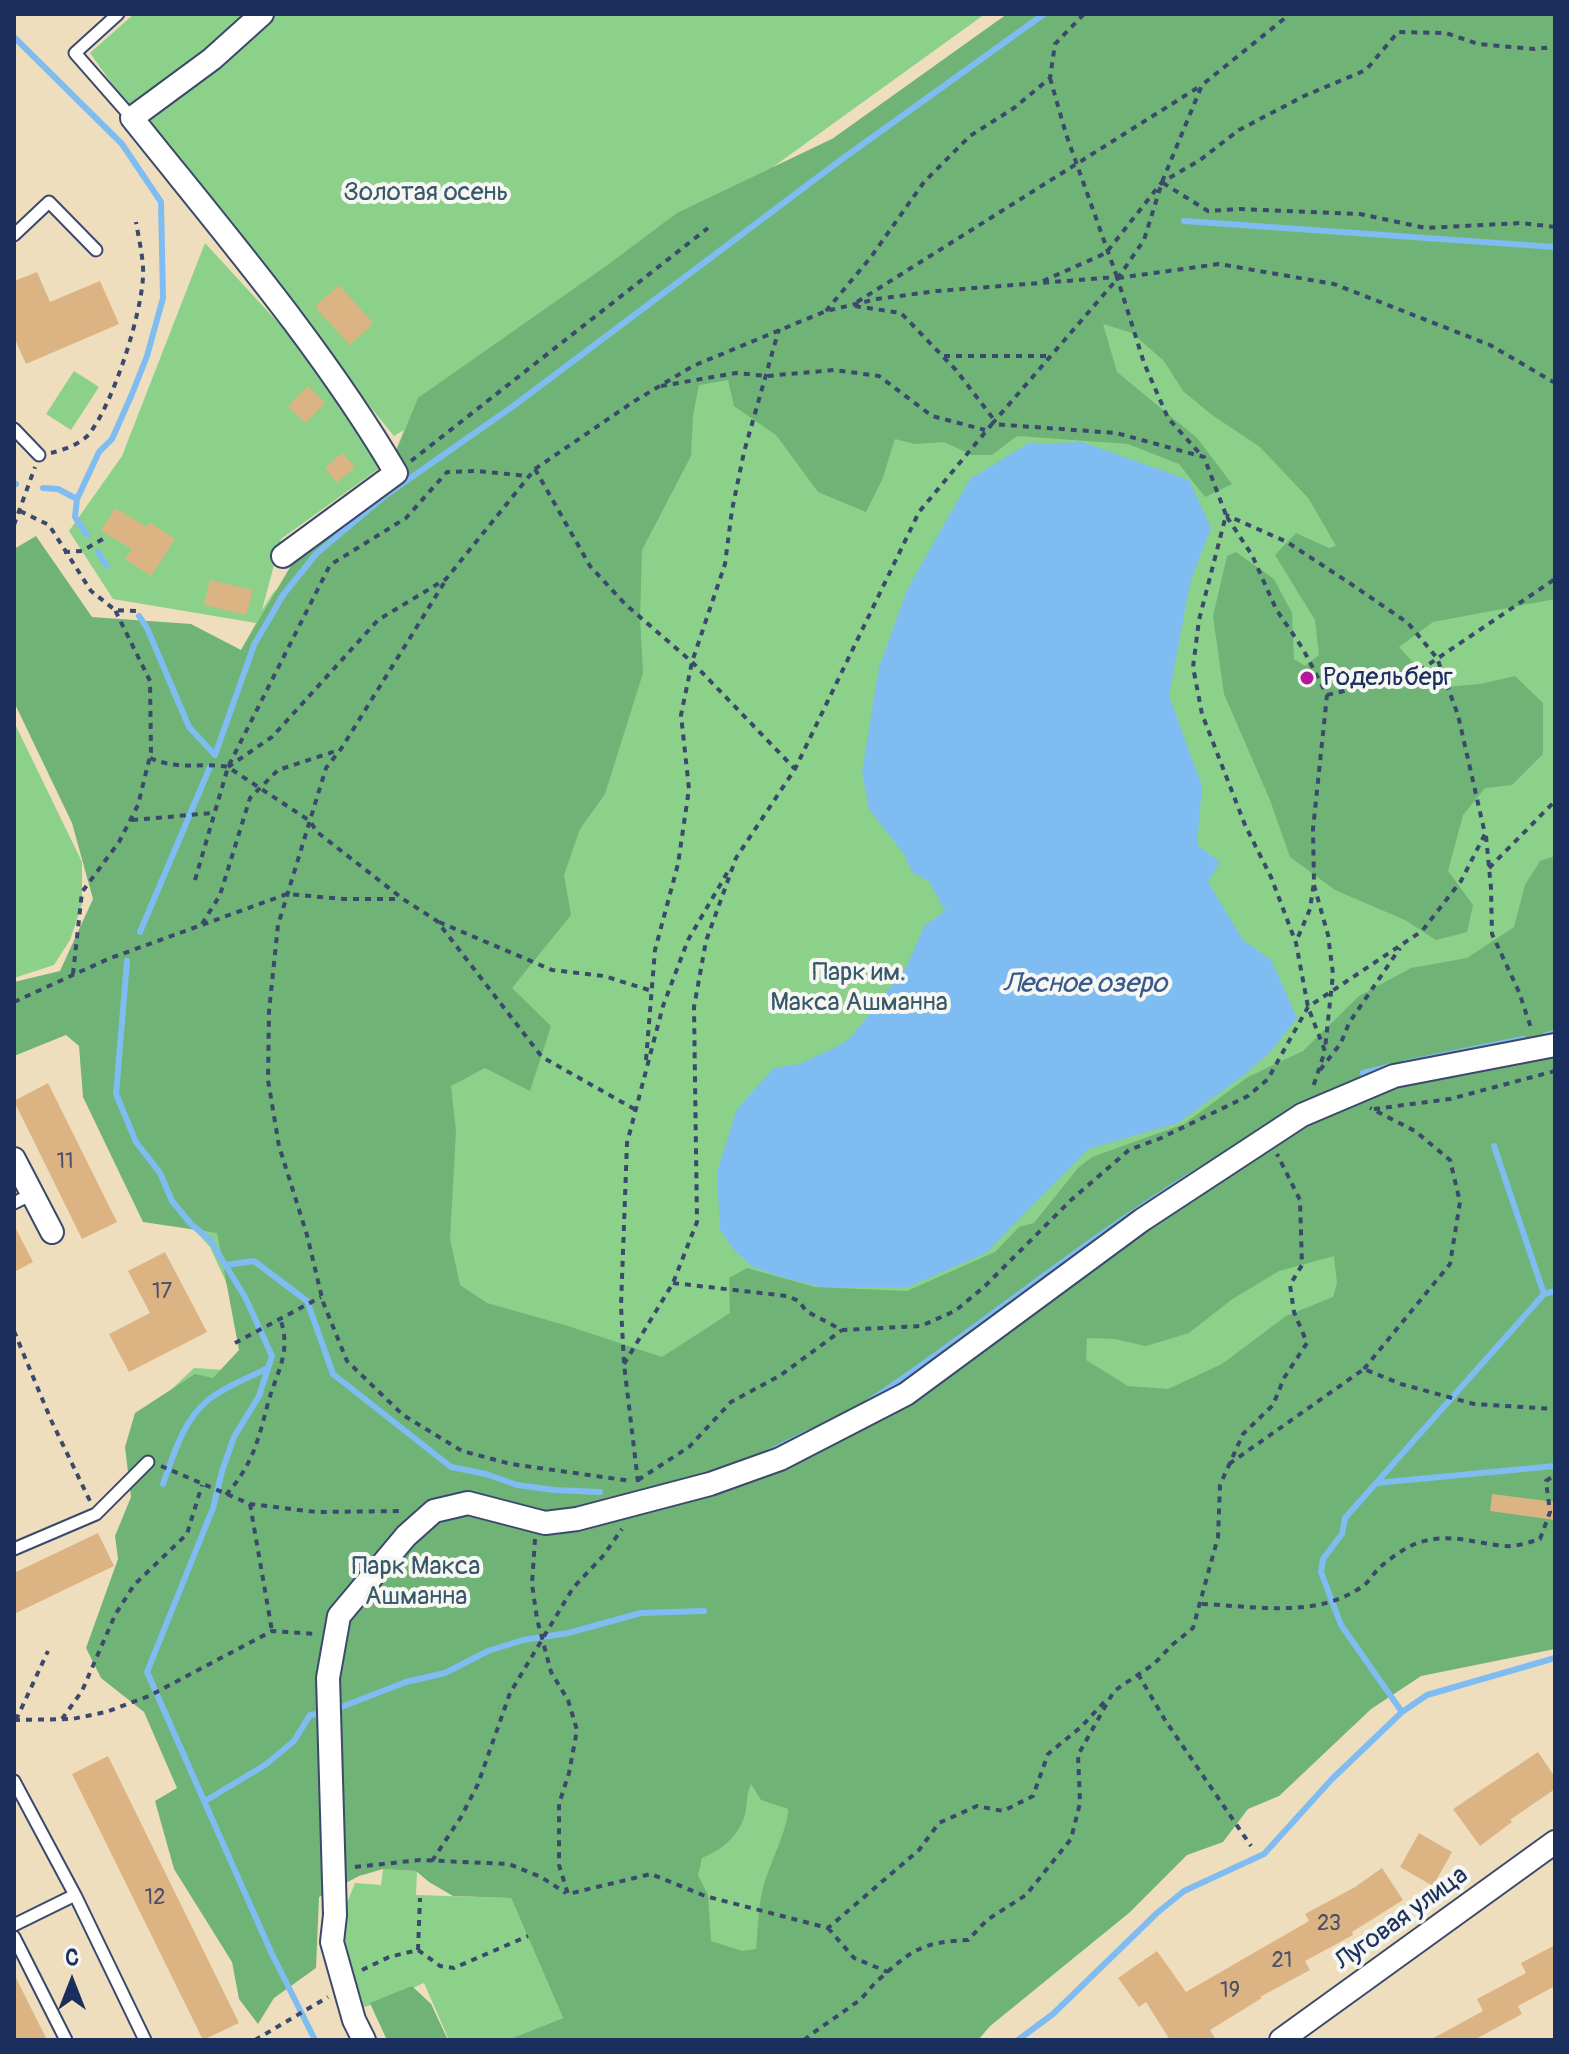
<!DOCTYPE html>
<meta charset="utf-8">
<style>
body{margin:0}
#map{position:relative;width:1569px;height:2054px;overflow:hidden;background:#efdebd;font-family:Pangolin,sans-serif}
canvas{display:block}
.frame{position:absolute;inset:0;border:16px solid #1b2f5e;pointer-events:none}
.north{position:absolute;left:32px;top:1942px;width:80px;height:80px;-webkit-text-stroke:6px #f6f6f2;paint-order:stroke;rotate:0deg;font-size:22px;font-weight:700;line-height:32px;text-align:center;color:#1b2f5e}
.north::after{content:'';display:block;margin:auto;width:28px;height:36px;background:#1b2f5e;clip-path:polygon(50% 0,100% 100%,50% 72%,0 100%)}
</style>
<div id="map">
<canvas width="1569" height="2054"></canvas>
<div class="frame"></div>
<div class="north">С</div>
</div>
<script>
const ctx = document.querySelector('canvas').getContext('2d');
ctx.lineJoin = 'round';
function paint(path, color) { ctx.fillStyle = color; ctx.fill(path, 'evenodd'); }
function strokePath(path, color, width, dash) { ctx.strokeStyle = color; ctx.lineWidth = width; ctx.lineCap = dash ? 'butt' : 'round'; ctx.setLineDash(dash || []); ctx.stroke(path); }
function label(font, color, halo, rows, align = 'center') {
  ctx.font = font + ' Pangolin,sans-serif'; ctx.lineWidth = 8; ctx.setLineDash([]); ctx.textBaseline = 'middle'; ctx.strokeStyle = halo; ctx.fillStyle = color; for (const [text, x, y, turn = 0] of rows) {
    ctx.save(); ctx.translate(x, y); ctx.rotate((+turn || 0) * Math.PI / 180); ctx.textAlign = isNaN(turn) ? turn : align; if (halo) ctx.strokeText(text, 0, 0); ctx.fillText(text, 0, 0); ctx.restore();
  }
}
paint(new Path2D(`
 M134,14H985L773,167L832,139L1555,14V1639L1421,1676L1371,1709L1279,1796L1210,1795L1130,1912L990,2026L978,2040L585,1940L134,1658L93,1663L96,1641L115,1586L156,1404L194,1368L226,1370L247,1349L226,1282L210,1247L149,1181L241,650L256,623L113,599L69,531L122,456L205,243L305,352L384,465L281,539L262,610L273,593L384,479L404,430L394,436L150,137L90,53Z
 M74,371L99,387L71,430L46,414Z
 M14,722L82,862V904L70,940L54,965L14,978Z
 M383,1869L417,1871L416,1895L511,1898L563,2018L507,2040H449L424,1983L413,1988L431,2004L446,2040H387L371,2005L360,2008L338,1925L355,1883L381,1885Z`), '#8bd18a');
paint(new Path2D(`
 M1007,14H1555V599L1433,622L1399,647L1436,688L1480,684L1515,676L1543,703V754L1512,785L1485,788L1463,815L1448,871L1473,905L1467,932L1436,940L1405,920L1335,890L1290,857L1270,800L1224,694L1213,616L1227,556L1236,552L1274,579L1292,613L1294,659L1305,666L1319,655L1315,620L1275,555L1296,533L1329,548L1336,546L1309,499L1260,447L1212,415L1183,391L1164,361L1132,333L1103,324L1117,372L1197,438L1232,484L1205,497L1179,464L1128,444L1017,436L992,455H972L944,442L915,444L895,439L882,480L866,512L818,492L776,435L734,406L728,380L699,385L693,415L691,456L642,550L640,617L643,673L605,794L580,829L564,875L571,915L512,988L551,1026L530,1091L485,1068L451,1086L456,1131L450,1239L460,1285L487,1303L565,1325L662,1357L730,1313L729,1278L747,1268L815,1287L907,1291L995,1252L1019,1227L1034,1223L1078,1168L1092,1157L1184,1124L1248,1077L1303,1051L1359,996L1411,968L1467,958L1514,927L1525,885L1540,861L1555,856V1649L1421,1676L1371,1709L1279,1796L1248,1809L1223,1842L1187,1855L1130,1912L990,2026L978,2040H507L563,2018L511,1898L453,1896L429,1882L416,1871L383,1869L359,1876L319,1897L316,1968L274,1998L258,2024L239,1999L232,1962L174,1869L155,1801L177,1788L144,1712L101,1678L86,1648L118,1559L115,1536L131,1497L125,1447L135,1413L195,1374L213,1378L239,1350L217,1233L143,1222L83,1097L79,1046L66,1035L14,1056V982L60,971L93,899L72,823L14,702V549L36,536L92,617L191,624L241,650L308,537L385,479L418,398L609,264L677,213L832,139ZM1334,1256L1337,1283L1333,1297L1286,1316L1222,1364L1168,1389L1128,1386L1086,1360L1087,1338L1114,1339L1146,1346L1189,1333L1231,1300L1279,1271ZM751,1784L761,1800L788,1809C789,1827 767,1869 762,1892C758,1910 758,1930 756,1949L742,1951L711,1941L708,1895L698,1875L702,1858C723,1849 741,1835 746,1810C747,1801 747,1792 751,1784Z
 M412,1986L431,2004L448,2040H387L370,2003Z`), '#70b376');
paint(new Path2D(`
 M1082,442L1189,480L1211,528L1190,583L1169,696L1202,786L1197,845L1220,862L1208,882L1243,940L1271,960L1297,1018L1270,1052L1244,1075L1178,1123L1088,1149L986,1253L908,1287H821L785,1278L751,1266L734,1250L720,1230L717,1172L737,1109L774,1068L800,1064L842,1044L852,1036L907,966L924,926L945,911L929,881L912,872L904,854L869,809L862,772L879,667L908,588L970,479L1027,444Z`), '#7fbcf2');
strokePath(new Path2D(`
 M14,37L122,144L161,202L163,298L147,356L132,394L112,439L99,452L77,499L75,517L87,535
 M1184,221L1555,247
 M14,484H16
 M43,488L58,489L77,499
 M98,552L107,566
 M139,616L147,628L189,727L215,755
 M215,755L254,645L283,595L316,554L386,495L512,407L838,162L1044,14
 M140,932L210,767
 M127,961L116,1094L136,1142L160,1173L172,1201L191,1224L210,1240L245,1297L272,1356L259,1396L234,1437L222,1471L213,1508L147,1672L271,1952L315,2040
 M1546,1035L1555,1033
 M1405,1063L1523,1039
 M1363,1073L1391,1066
 M1494,1146L1544,1294
 M226,1265L254,1261L307,1301L333,1374L451,1467L486,1474L517,1485L554,1490L600,1492
 M868,1402C980,1328 1082,1241 1196,1172
 M765,1454L809,1432
 M1376,1483L1555,1466
 M163,1484C173,1456 183,1421 207,1401C224,1387 248,1378 268,1368
 M336,1709L406,1682L445,1673L488,1651L523,1640L568,1633L641,1613L704,1611
 M1402,1712L1341,1625L1321,1572L1323,1559L1342,1534L1345,1518L1544,1294L1555,1291
 M205,1801L265,1765L294,1741L310,1715L325,1713
 M1018,2040L1053,2014L1157,1913L1184,1891L1264,1854L1332,1779L1402,1712L1427,1695L1555,1658`), '#7fbcf2', 6);
paint(new Path2D(`
 M37,272L50,302L100,281L119,324L26,364L14,337V281Z
 M339,285L373,323L350,345L315,307Z
 M308,386L325,403L305,423L288,406Z
 M342,453L355,467L337,483L325,468Z
 M115,508L147,527L149,522L175,539L151,576L125,559L132,549L101,531Z
 M210,580L253,590L246,615L204,605Z
 M48,1083L117,1222L82,1239L14,1101Z
 M14,1225L33,1262L14,1272Z
 M165,1252L207,1332L129,1372L109,1334L150,1313L128,1271Z
 M1492,1494L1555,1502V1520L1490,1511Z
 M98,1533L114,1566L14,1614V1573Z
 M1538,1752L1555,1777V1789L1510,1820L1512,1822L1480,1846L1453,1809Z
 M108,1756L239,2023L203,2040L72,1774Z
 M1419,1833L1452,1852L1433,1886L1400,1867Z
 M1382,1868L1403,1900L1352,1932L1353,1935L1305,1961L1310,1970L1260,1997L1262,1998L1210,2030L1216,2040H1170L1146,2002L1139,2007L1118,1978L1157,1951L1186,1992L1309,1921L1305,1914L1355,1887Z
 M1555,1945V1986L1518,2006L1522,2014L1474,2040H1430L1483,2011L1477,1999L1526,1973L1521,1963Z
 M14,1974L47,2040H14Z`), '#dcb484');
const lane = new Path2D(`
 M118,14L75,53L132,118
 M14,235L49,202L96,250
 M14,429L39,455
 M14,1203L32,1194
 M14,1549L96,1514L148,1462
 M14,1781L75,1895
 M14,1925L75,1895L145,2040
 M14,1937L66,2040`);
const street = new Path2D(`
 M262,14L212,59L132,118C223,232 322,347 396,473L283,556
 M14,1159L52,1232
 M364,2040L354,2020L332,1942L335,1915L328,1678L339,1616L406,1536L434,1511L468,1503L545,1523L577,1519L710,1484L780,1459L906,1394L1142,1220L1302,1115L1394,1076L1555,1045
 M1281,2040L1555,1842`);
strokePath(lane, '#3b496c', 15);
strokePath(street, '#3b496c', 26);
strokePath(new Path2D(`
 M1050,78L1066,134L1117,277
 M1163,183L1208,211L1240,209L1360,214L1426,228L1521,223L1555,227
 M1118,278L1219,264L1334,284L1490,345L1555,383
 M1043,281L1106,253L1162,182L1200,160L1239,130L1304,96L1366,70L1398,32L1446,33L1478,44L1534,49L1555,47
 M857,302L1202,85
 M855,306L901,313L956,370L995,421
 M826,311L871,257L924,182L970,136L1014,108L1050,78L1055,44L1084,14
 M944,356H1050
 M661,386L736,373L767,376L834,370L879,376L932,416L985,430
 M992,424L1118,278L1144,240L1162,182L1202,85L1290,14
 M51,453C63,450 81,444 89,434C113,404 141,316 143,277C144,260 139,240 136,222
 M411,461L708,228
 M535,469L590,566L625,604L692,662L795,769
 M20,511L49,525L91,591L115,610L138,611
 M1227,517L1252,555L1276,609L1303,649L1327,695L1313,829L1314,882L1310,909L1296,942
 M14,525L35,467
 M64,552L82,551L103,539
 M444,583L341,749L326,768L278,925L269,1011L268,1080L279,1146L307,1235L323,1302L347,1361L403,1415L462,1451L511,1464L631,1481
 M1327,695L1413,675L1555,579
 M150,758C181,771 198,762 228,767L310,821L317,832L403,899L437,921L542,1057L636,1110
 M228,767L272,737L378,620L446,579L535,469L633,402L693,366L826,311L877,299L937,291L1117,277L1144,363L1168,418L1201,455
 M132,820L213,813
 M1486,836L1491,888L1492,934L1519,992L1532,1031
 M1489,868L1555,801
 M195,880L228,767L330,565L406,518L447,472L477,471L528,476
 M1314,885L1328,935L1333,974L1325,1049
 M439,922L552,970L604,976L652,991
 M202,924L220,895L250,798L278,770L339,750
 M73,974L82,892L119,842L138,805L151,752L150,681L115,610
 M14,1002L108,959L287,894L344,899H400
 M646,1060L655,950L678,864L689,789L681,715L692,662L725,564L732,510L744,452L779,329
 M1320,1070L1341,1043L1349,1023L1400,948
 M1374,1109L1450,1099L1555,1071
 M673,1283L787,1296L799,1301L806,1311L842,1330L921,1326L955,1311L984,1287L1071,1200L1129,1150L1161,1138L1248,1096L1268,1079L1308,1007L1422,931L1461,881L1485,834L1458,715L1437,658L1408,623L1351,584L1287,542L1226,515
 M14,1331L51,1420L90,1501
 M235,1343L321,1297
 M624,1364L673,1283L697,1222L694,1007L706,941L736,858L795,769L919,512L992,424L1116,433L1204,457L1226,515L1199,620L1193,667L1202,714L1245,825L1271,877L1296,943L1308,1007L1325,1051L1313,1087
 M1364,1369L1450,1264L1460,1202L1450,1160L1415,1131L1370,1108
 M1229,1464L1364,1369L1401,1384L1474,1404L1555,1409
 M161,1466L250,1504L316,1512L404,1511
 M638,1480L689,1447L731,1402L781,1375L842,1330
 M638,1482L624,1364L621,1306L627,1143L663,1006L688,940L730,868
 M226,1495C253,1464 258,1441 268,1403C277,1371 292,1352 280,1318
 M250,1504L272,1631
 M535,1539L532,1584L537,1619L551,1672L568,1700L577,1730L569,1773L559,1804V1865L568,1894L651,1874L705,1896L828,1928L919,1850L939,1823L977,1806L1003,1811L1033,1796L1048,1754L1081,1727L1108,1698
 M1202,1604C1254,1606 1317,1619 1363,1586C1369,1582 1373,1574 1379,1568C1391,1558 1405,1547 1420,1542C1453,1533 1473,1543 1505,1546C1516,1547 1530,1542 1540,1539L1550,1512L1546,1481L1555,1475
 M1138,1674L1165,1720L1251,1846
 M62,1719L82,1691L115,1615L134,1585L187,1534L202,1485
 M14,1720L72,1719L106,1712L149,1696L272,1631L316,1634
 M16,1720L48,1651
 M432,1861L461,1817L478,1784L510,1693L573,1588L603,1556L622,1529
 M355,1867L420,1860L509,1864L541,1877L566,1893
 M828,1928L854,1958L888,1972
 M418,1950L420,1898
 M362,1970L389,1957L418,1950L440,1966L454,1968L528,1936
 M255,2040L328,1997
 M804,2040C820,2027 837,2017 854,2004C863,1999 869,1989 876,1982C911,1951 920,1942 968,1940L987,1920L1026,1895L1071,1839L1080,1803L1078,1755L1114,1691L1154,1664L1172,1645L1193,1628L1218,1537L1220,1485L1243,1434L1273,1405L1284,1378L1307,1343L1294,1312L1290,1285L1302,1265L1300,1200L1277,1154`), '#3b496c', 4, [6, 6]);
strokePath(lane, '#fff', 11);
strokePath(street, '#fff', 22);
for (const [x, y, r, color] of [
 [1307,678,8,"#b5179e"]
]) { const dot = new Path2D(); dot.arc(x, y, r, 0, 2 * Math.PI); ctx.fillStyle = color; ctx.fill(dot); strokePath(dot, '#f6f6f2', 3); }
label('22px', '#4b5068', null, [
 ["11",65,1162],
 ["17",162,1292],
 ["12",155,1898],
 ["23",1329,1924],
 ["21",1282,1961],
 ["19",1230,1991]
]);
label('26px', '#375869', '#f6f6f2', [
 ["Золотая осень",426,193],
 ["Парк им.",859,973],
 ["Макса Ашманна",859,1003],
 ["Парк Макса",416,1567],
 ["Ашманна",416,1597]
]);
label('26px', '#1b2f5e', '#f6f6f2', [
 ["Родельберг",1323,678]
], 'left');
label('26px', '#1b2f5e', '#f6f6f2', [
 ["Луговая улица",1402,1919,-36]
]);
label('italic 28px', '#39598a', '#f6f6f2', [
 ["Лесное озеро",1085,985]
]);
</script>
